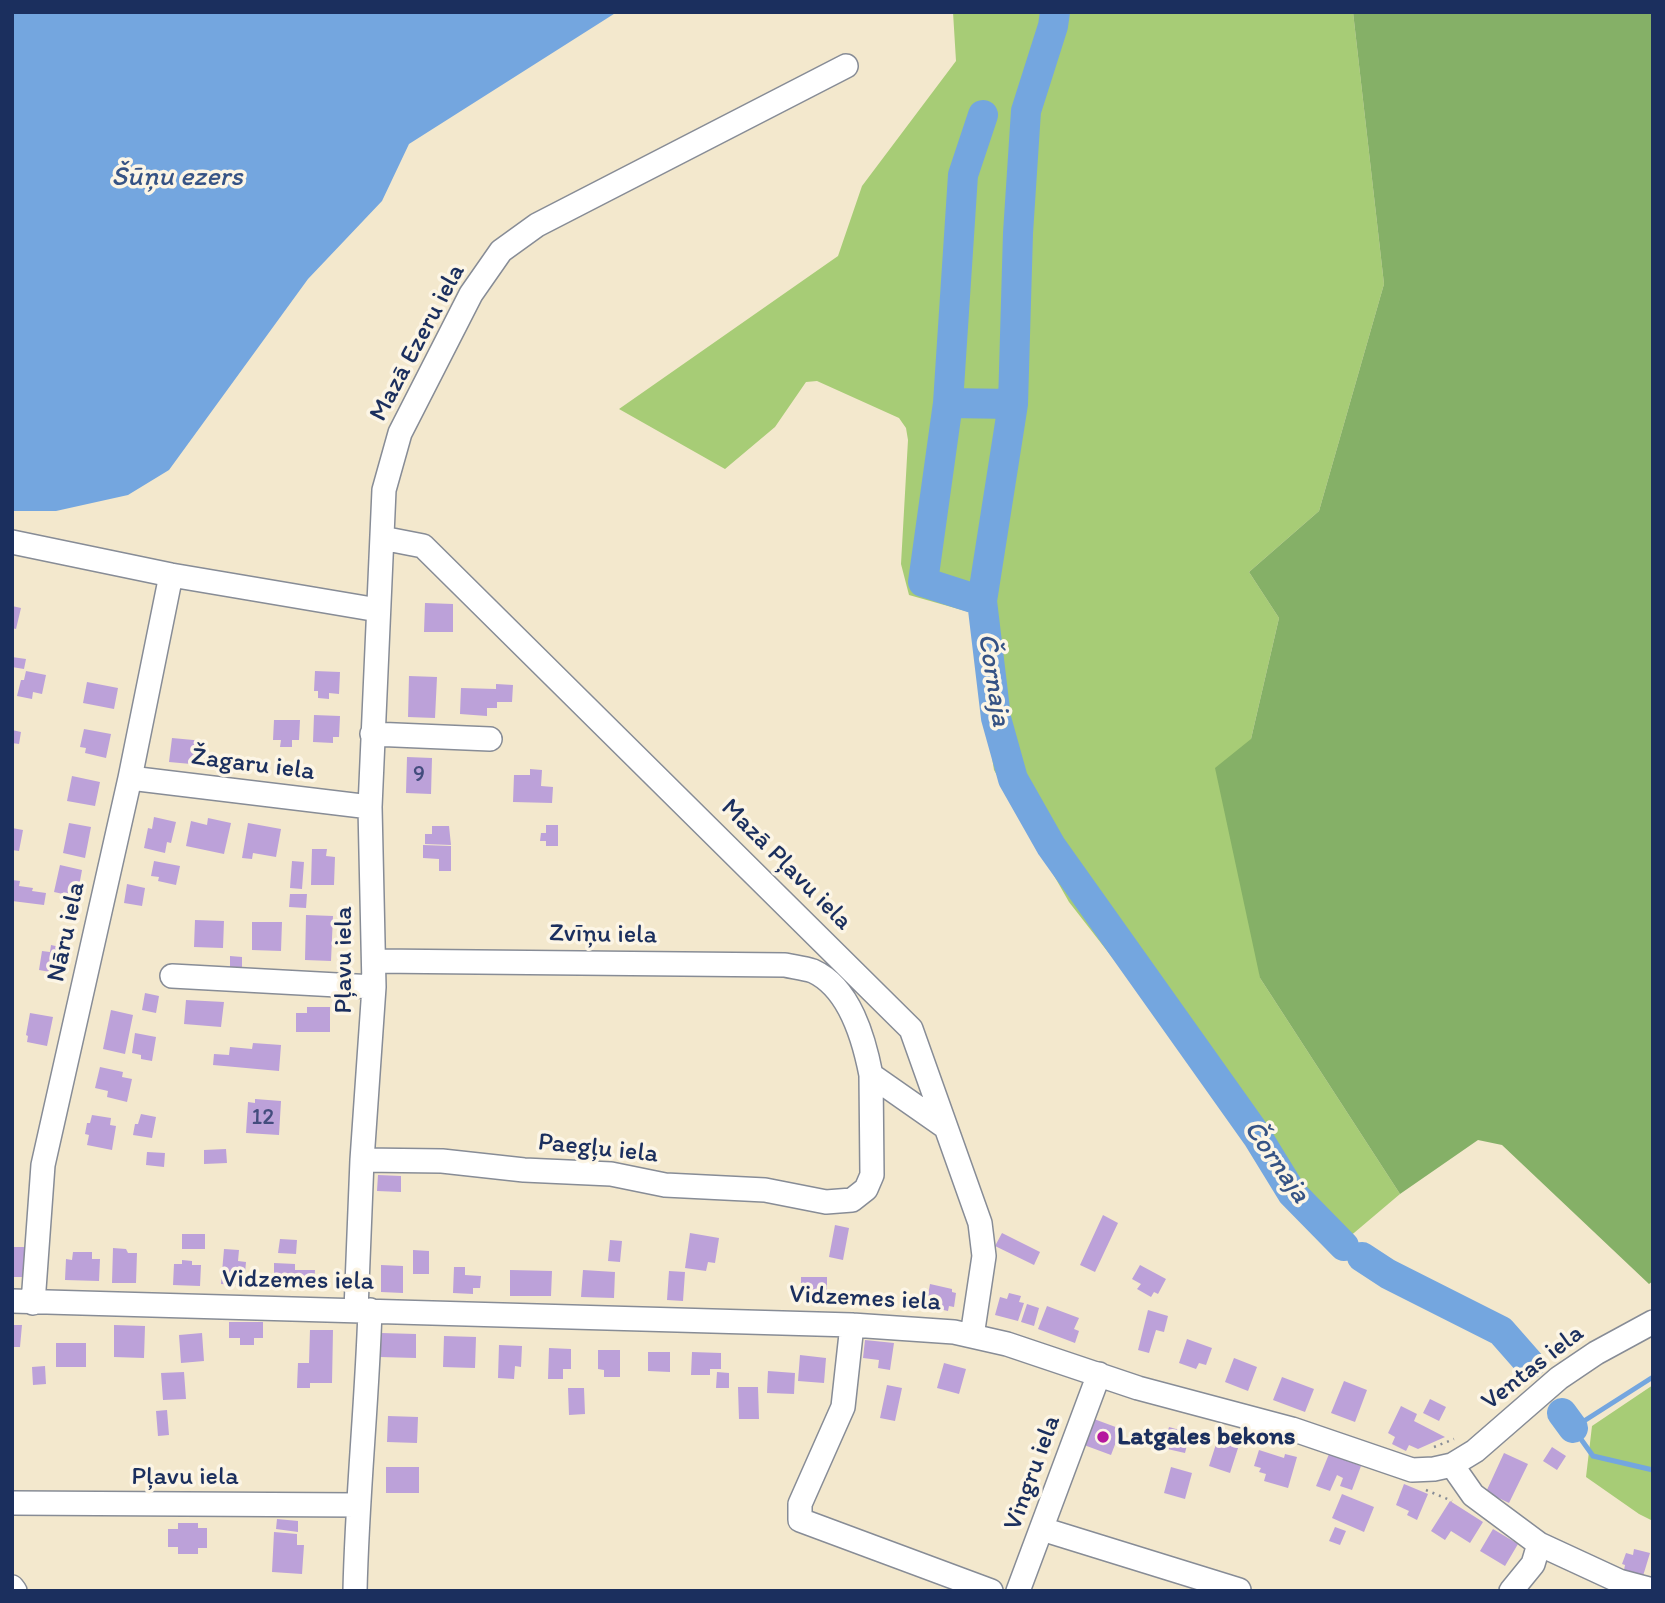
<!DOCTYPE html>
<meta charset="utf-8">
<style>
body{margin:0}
#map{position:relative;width:1665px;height:1603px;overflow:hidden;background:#f3e8cd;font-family:Itim,sans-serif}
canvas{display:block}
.frame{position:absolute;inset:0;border:14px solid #1b2f5e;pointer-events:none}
</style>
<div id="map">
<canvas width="1665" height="1603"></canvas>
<div class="frame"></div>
</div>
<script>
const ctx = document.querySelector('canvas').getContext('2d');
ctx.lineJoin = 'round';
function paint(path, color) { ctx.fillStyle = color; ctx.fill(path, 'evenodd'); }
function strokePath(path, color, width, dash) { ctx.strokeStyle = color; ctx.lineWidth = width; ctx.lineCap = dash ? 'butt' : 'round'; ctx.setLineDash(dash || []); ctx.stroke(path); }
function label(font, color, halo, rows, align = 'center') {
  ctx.font = font + ' Itim,sans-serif'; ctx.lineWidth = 7; ctx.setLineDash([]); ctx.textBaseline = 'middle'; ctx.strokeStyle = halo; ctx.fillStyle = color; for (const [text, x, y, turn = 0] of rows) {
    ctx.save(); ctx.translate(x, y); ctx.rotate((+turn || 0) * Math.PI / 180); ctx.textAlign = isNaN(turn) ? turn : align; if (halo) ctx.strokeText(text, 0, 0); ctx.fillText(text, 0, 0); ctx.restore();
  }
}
paint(new Path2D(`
 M953,12H1353L1384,284L1319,511L1249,572L1279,618L1251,739L1260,978L1400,1194L1335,1249L1286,1206L1182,1047L1069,902L994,770L969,612L909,595L901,564L908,440L906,428L899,418L817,381L806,382L775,427L725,469L619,409L838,256L862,186L956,61Z
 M1653,1385V1521L1639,1514L1586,1477L1592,1426Z`), '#a7cc76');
paint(new Path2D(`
 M1353,12H1653V1281L1649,1284L1502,1145L1478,1140L1400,1194L1260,978L1215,768L1251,739L1279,618L1249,572L1319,511L1384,284Z`), '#85b067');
paint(new Path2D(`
 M12,12H617L409,144L382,201L308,279L169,470L128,495L56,511H12Z`), '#74a6df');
strokePath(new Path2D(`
 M1653,1377L1573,1428L1593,1456L1653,1470`), '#74a6df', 5);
strokePath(new Path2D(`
 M1055,12L1053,26L1026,111L1018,233L1013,404L982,601L996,718L1013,779L1051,846L1257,1136L1292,1193L1344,1246
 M948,403L1013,404
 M982,601L923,582L948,403L963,175L983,115
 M1362,1257L1388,1274L1501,1331L1530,1364
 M1562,1413L1573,1428`), '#74a6df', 30);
paint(new Path2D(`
 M425,603L453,604V632H424Z
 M12,606L21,608L16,629L12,628Z
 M12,657L26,659L24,669L12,667Z
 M26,671L46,675L42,694L33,692L32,699L17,696L21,680H24Z
 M315,671L340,672L339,694L329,693V699L318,698V691H314Z
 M409,676L437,677L435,718L408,717Z
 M87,682L118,688L114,709L83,703Z
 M496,684L513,685L512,702H497V708H487V716L460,714L461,688L496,689Z
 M314,715L340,716L339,737H333V743L313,742Z
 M274,720H300L299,740H292V747H280L281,740H273Z
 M84,729L111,734L106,758L85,753L86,748L80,747Z
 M12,730L21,732L19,744L12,743Z
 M172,738L204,741L202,765L169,762Z
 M407,757L432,758L431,794L406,793Z
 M530,769L542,770L541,786L553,787L552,803L513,802L514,775H530Z
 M72,776L100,782L95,806L67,801Z
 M154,817L176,822L171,843L167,842L165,853L144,848L148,828L152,829Z
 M208,818L231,823L224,854L186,846L191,821L207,825Z
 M69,823L91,827L85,858L63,853Z
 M248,823L281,829L276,857L253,853L252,859L242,858Z
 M546,825H558V846H546V841H540L541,833H546Z
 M432,826H449L451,845L425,844V834H432Z
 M12,828L23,830L19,851L12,850Z
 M423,845L451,846V871H439V859L423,858Z
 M312,849H327L326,856L335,857L334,885H311Z
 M154,861L180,866L176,885L158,881L159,877L151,876Z
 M292,861L304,862L302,889L290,888Z
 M60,865L82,870L77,897L54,892Z
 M12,880L20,881L19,886L33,888L32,891L46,893L44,905L12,901Z
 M127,884L145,888L142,906L124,903Z
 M290,894H307L306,908L289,907Z
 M306,915L333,916L331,961L305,960Z
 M195,920L224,921L223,948L194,947Z
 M252,922H282L281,951L252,950Z
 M51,945L64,948L62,954L65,955L62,974L39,970L42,951L50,952Z
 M230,956L242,957V969H230Z
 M145,993L159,996L156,1013L142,1010Z
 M186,1000L224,1002L221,1027L184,1024Z
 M307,1007H330V1032H296V1013H307Z
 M111,1010L133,1015L125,1054L103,1049Z
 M30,1013L53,1017L47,1046L27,1042L28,1036L26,1035Z
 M135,1033L156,1037L152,1061L141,1059V1055L132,1053Z
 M253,1043L281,1045L279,1071L213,1065L214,1054L229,1055L230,1047L252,1049Z
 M100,1067L123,1072L122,1077L132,1079L127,1102L107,1097L108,1091L95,1088Z
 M255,1099L281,1101L279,1135L246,1133L248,1102L255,1103Z
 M141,1114L156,1117L152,1138L133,1135L135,1124H138Z
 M92,1115L111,1118L110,1125L116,1126L112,1150L87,1145L89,1135L85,1134L87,1123H90Z
 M226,1149L227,1163L204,1164V1150Z
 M147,1152L165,1153L164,1167L146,1165Z
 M378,1175L401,1176V1192L377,1191Z
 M1103,1215L1118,1223L1095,1272L1080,1265Z
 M835,1225L849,1228L843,1260L829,1257Z
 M690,1233L719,1238L715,1263L708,1262L706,1271L685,1268Z
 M1002,1233L1040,1252L1034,1265L995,1246Z
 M182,1234H205V1249H182Z
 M280,1239L297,1240L296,1254L278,1253Z
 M610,1240L622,1241L620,1262L608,1261Z
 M12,1247H27V1277H12Z
 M113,1248L126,1249L128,1253H137L136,1283H112Z
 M224,1249L239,1250L238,1261L246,1262L245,1273L238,1272L237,1285L221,1284Z
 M413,1250L429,1251V1274H413Z
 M73,1252H92V1259H100L99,1281L65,1280L66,1259L72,1260Z
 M182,1260L192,1261V1265H201L200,1286L173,1285L174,1264H182Z
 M274,1263L295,1264V1270H315L314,1287L274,1285Z
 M381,1265L403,1266V1293L381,1292Z
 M1140,1265L1166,1279L1158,1294L1154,1292L1151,1297L1137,1289L1141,1284L1132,1279Z
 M454,1267H465V1275L481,1276L480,1288H473V1294L453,1293Z
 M510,1270L552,1271L551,1296H510Z
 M583,1270L615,1272L614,1298L581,1297Z
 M669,1271L685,1272L683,1301L667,1300Z
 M801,1277H827V1296L801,1295Z
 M930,1284L952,1289V1292L956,1293L954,1307L949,1306L948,1311L926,1306Z
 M1009,1293L1021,1296L1019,1302L1024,1303L1018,1321L995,1315L1000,1297L1007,1299Z
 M1027,1304L1039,1308L1034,1326L1021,1322Z
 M1047,1306L1079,1318L1074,1329L1079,1331L1075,1343L1038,1329Z
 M1148,1310L1168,1316L1164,1332L1156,1330L1149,1353L1138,1350Z
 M229,1322H263V1338H254V1345H240V1338H229Z
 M12,1325H22L20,1347H12Z
 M114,1325L145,1326L144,1358L114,1357Z
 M310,1330H333L332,1383H310V1388H297L298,1363H309Z
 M202,1333L204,1361L181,1363L179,1335Z
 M381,1333L416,1334V1358L380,1357Z
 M444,1336L476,1337L475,1368L443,1367Z
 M1187,1339L1212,1348L1206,1365L1199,1363L1196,1369L1179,1363Z
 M865,1340L894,1343L890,1370L878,1368L879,1360L863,1358Z
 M56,1343H86V1367H56Z
 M499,1345L522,1346L521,1367L515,1366L514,1379L498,1378Z
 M549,1348L571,1349V1369H563V1379H548Z
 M598,1350H620V1377H604V1370L598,1369Z
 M648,1352H670V1372L648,1371Z
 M692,1352L721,1353V1369H710V1375H691Z
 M800,1355L826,1358L824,1383L798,1381Z
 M1234,1358L1257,1367L1248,1391L1225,1382Z
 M944,1363L966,1369L959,1394L937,1388Z
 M45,1366L46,1384L33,1385L32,1367Z
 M768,1371L795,1373L794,1394L767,1393Z
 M184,1372L186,1399L163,1400L161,1373Z
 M717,1372L729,1373V1388H716Z
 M1282,1377L1314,1389L1305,1412L1273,1400Z
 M1344,1381L1367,1390L1355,1422L1331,1413Z
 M887,1385L902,1388L895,1421L880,1418Z
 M738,1387H758L759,1419H739Z
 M568,1388H584L585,1414L569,1415Z
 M1430,1399L1446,1407L1439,1421L1423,1413Z
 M1401,1406L1417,1414L1414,1421L1445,1437L1418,1449L1409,1445L1406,1451L1392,1444L1395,1437L1388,1433Z
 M167,1410L169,1435L158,1436L156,1411Z
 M388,1416L418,1417L417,1443L387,1442Z
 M1094,1419L1121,1429L1111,1455L1084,1445Z
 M1169,1427L1190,1433L1185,1453L1163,1448Z
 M1218,1438L1239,1445L1230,1473L1209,1466Z
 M1552,1447L1566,1456L1557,1470L1543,1461Z
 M1259,1450L1284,1458L1285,1454L1297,1457L1288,1488L1264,1481L1266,1474L1259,1472L1261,1468L1254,1466Z
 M1504,1453L1528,1464L1509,1503L1486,1492Z
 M1329,1454L1361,1466L1352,1490L1340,1486L1343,1478L1337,1475L1330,1491L1316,1486Z
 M386,1467H419V1493H386Z
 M1171,1467L1192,1473L1185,1499L1164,1493Z
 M1404,1484L1428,1494L1417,1520L1407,1515L1409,1511L1396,1505Z
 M1342,1494L1374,1507L1364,1532L1332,1518Z
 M1450,1501L1483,1522L1470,1543L1451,1531L1445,1540L1431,1531Z
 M277,1519L298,1521V1532L276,1529Z
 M178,1523H198V1528H207V1548H198V1554H178V1547H168V1529H178Z
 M1335,1527L1346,1531L1340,1545L1329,1541Z
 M1493,1529L1518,1544L1505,1566L1480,1551Z
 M274,1532L297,1534V1545H304L302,1574L272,1572Z
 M1634,1549L1650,1553L1643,1576L1624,1570L1625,1565L1622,1564L1626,1553L1633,1555Z`), '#bca1d9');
const minor = new Path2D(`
 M382,538L423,546L911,1029L980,1223L984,1256L972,1336
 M12,542L171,575L378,610
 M372,734L490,739
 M130,778L370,807
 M375,961L785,965C794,967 804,968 813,971C850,988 864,1039 871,1075L944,1126
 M172,976L374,987
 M362,1160L442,1161L524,1170L611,1174L665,1185L765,1190L826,1202L852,1200L866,1189L872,1175L871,1075
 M12,1301L852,1325L954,1332L1007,1344L1138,1388L1292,1429L1412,1470L1434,1469L1452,1465L1475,1451L1559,1378L1596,1353L1653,1322
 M33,1303L43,1165L130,778L171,575
 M356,1310L362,1160L374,987L370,807L384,490L400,433L471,294L501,251L537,225L846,66
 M852,1325L843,1407L800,1504V1520L991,1591
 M1452,1465L1473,1495L1539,1544L1619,1581L1653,1590
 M12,1503L357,1505
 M1042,1529L1239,1590
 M12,1587L15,1591
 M355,1591C357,1497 367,1404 370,1310
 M1018,1591L1099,1374
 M1511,1591L1533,1564L1539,1544`);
strokePath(minor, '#878c96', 26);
strokePath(new Path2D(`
 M1434,1447L1454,1439
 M1426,1490L1452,1501`), '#878c96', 2.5, [2, 5]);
strokePath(minor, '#fff', 23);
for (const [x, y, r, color] of [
 [1103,1437,7,"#b5179e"]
]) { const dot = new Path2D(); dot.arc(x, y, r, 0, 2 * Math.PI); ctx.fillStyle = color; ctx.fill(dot); strokePath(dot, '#fcf5e5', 2.5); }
label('23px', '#434c7d', null, [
 ["9",419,775],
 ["12",263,1118]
]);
label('26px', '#1b2f5e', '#fcf5e5', [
 ["Mazā Ezeru iela",418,343,-62],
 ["Žagaru iela",253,765,7],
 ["Mazā Pļavu iela",786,865,45],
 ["Nāru iela",67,932,-78],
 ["Zvīņu iela",603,935,1],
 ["Pļavu iela",344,960,-90],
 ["Paegļu iela",598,1149,6],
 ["Vidzemes iela",298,1281,1],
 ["Vidzemes iela",865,1299,3],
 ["Ventas iela",1533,1368,-38],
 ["Vingru iela",1033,1473,-70],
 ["Pļavu iela",185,1477]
]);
label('bold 26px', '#1b2f5e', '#fcf5e5', [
 ["Latgales bekons",1117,1437]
], 'left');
label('italic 28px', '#365385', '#fcf5e5', [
 ["Šūņu ezers",177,178],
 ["Čornaja",993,680,81],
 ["Čornaja",1276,1162,55]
]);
</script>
